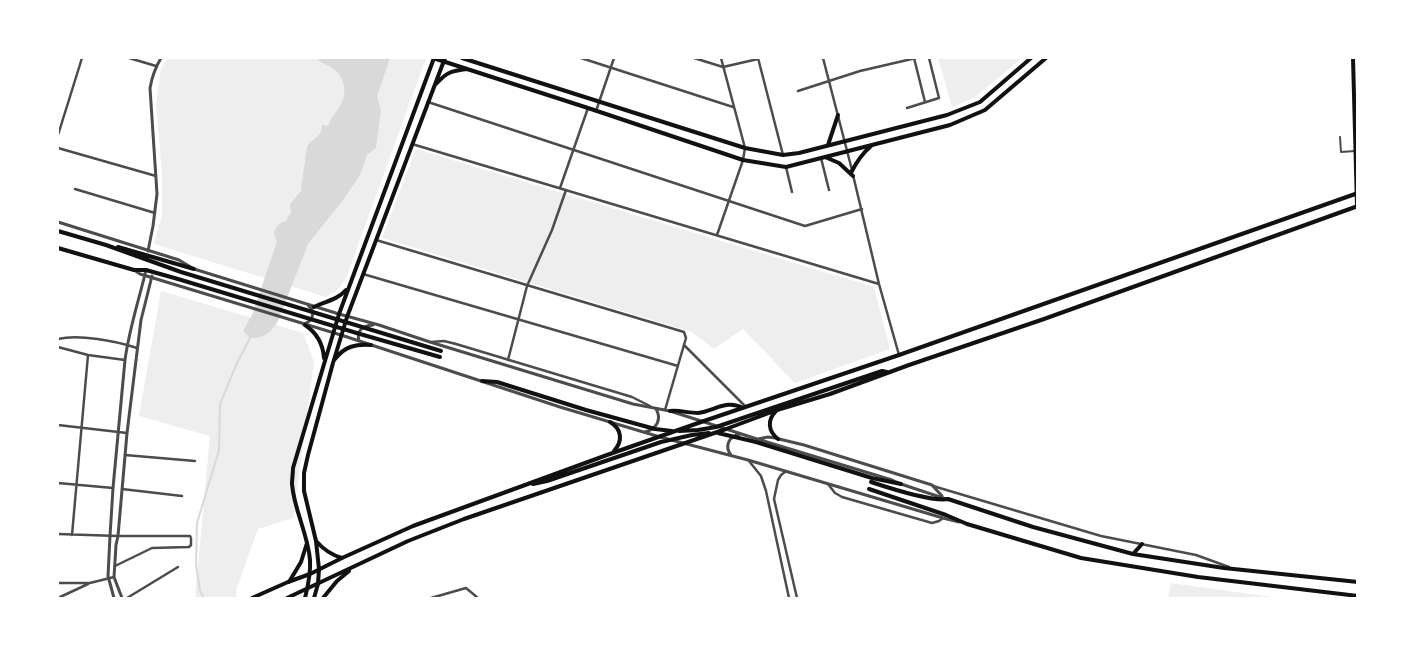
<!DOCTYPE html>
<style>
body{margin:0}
#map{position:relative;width:1415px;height:656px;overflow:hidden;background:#fff;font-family:"Fira Sans Condensed",sans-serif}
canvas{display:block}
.frame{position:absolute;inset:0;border:59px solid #fff;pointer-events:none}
</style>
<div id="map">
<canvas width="1415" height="656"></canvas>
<div class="frame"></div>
</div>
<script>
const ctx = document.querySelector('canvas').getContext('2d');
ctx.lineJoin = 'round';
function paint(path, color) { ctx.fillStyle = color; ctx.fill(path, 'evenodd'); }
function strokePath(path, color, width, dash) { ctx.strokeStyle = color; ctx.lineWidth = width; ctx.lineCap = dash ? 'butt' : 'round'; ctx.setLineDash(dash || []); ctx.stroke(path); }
paint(new Path2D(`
 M168,58H426L346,278L337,291L326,297L154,244L162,215V174L156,103L161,68Z
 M938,58H1022L975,97L952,107Z
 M416,149L874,287L890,349L795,383L743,329L714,349L692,332L382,238Z
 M161,291L303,333L314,362L293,518L258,529L236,590L237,598H195L210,436L139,416Z
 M1171,583L1279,598H1168Z`), '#eee');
paint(new Path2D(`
 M316,58H390L377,96L381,110L376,148L367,155L360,175L343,200L308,244L278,321C271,332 264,339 250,338L243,331L252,315L277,242L274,233C276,226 279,223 286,221L291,213L290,204L302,190L301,188L307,147C313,137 322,138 322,125L328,126C331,116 338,111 342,102C347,91 344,78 335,70C329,64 321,64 316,58Z`), '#d9d9d9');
strokePath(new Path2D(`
 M204,598L200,591L196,565L197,523L219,450L220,404L237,363L250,338`), '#d9d9d9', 2);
strokePath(new Path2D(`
 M1340,137L1341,152L1355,151`), '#4c4c4c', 2);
strokePath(new Path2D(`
 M129,58L156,66
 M581,58L733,107
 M694,58L723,67L758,59
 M758,58L783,155
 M823,58L852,170
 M914,58L925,102
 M798,91L860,71L916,58
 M428,102L805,226L862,209
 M907,108L939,98L929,58
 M596,111L614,58
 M58,135L82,58
 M412,144L879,284
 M58,148L156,176
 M821,158L829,190
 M786,167L792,192
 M853,175L879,284L899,355
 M560,188L588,108
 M75,189L155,213
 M717,235L743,160L745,148L721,58
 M376,240L684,332L686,338L665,410
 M363,274L678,366
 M58,339C79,334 116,341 137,348
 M431,342L444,341L456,344L632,397L650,406
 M684,345L745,406
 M58,347L88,355L125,360
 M508,360L527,286L552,230L566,190
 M58,425L127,433
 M125,455L195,461
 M749,461L761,476L766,491L789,598
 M785,472L781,475L778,480L774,499L797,598
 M58,483L113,488
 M828,484L835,493L842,497L932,523L939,521L943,518
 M933,486L1101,536L1196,555L1229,567
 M122,489L182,496
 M58,534L118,536H190L191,538V545L189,547L152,548L115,566
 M72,535L88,355
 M58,583H90L114,577
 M58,598L88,584
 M127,598L178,567
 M431,598L466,588L478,598`), '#4c4c4c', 2.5);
strokePath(new Path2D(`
 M58,222L179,260L194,269L339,314L379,325L430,342L633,404L670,411L757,439L892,480L901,484L946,499
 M148,251L153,226L157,194L150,88C152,77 155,68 161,58
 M134,270L140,274L341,335L560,407L660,437L748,460L943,518L959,522
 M303,324C313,322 316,312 308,305
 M359,341C356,330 363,326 373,325
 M645,432C657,429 662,419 656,409
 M758,439L768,437L775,438L804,445L932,485L942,496
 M731,455C724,446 729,436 740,434
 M114,598L108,576L110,536L113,488L125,360C129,329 139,300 146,270
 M122,598L114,577L116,545L118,536L127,433L141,320L152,276`), '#4c4c4c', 3);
strokePath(new Path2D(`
 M433,58L588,108L743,160L786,167L950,125L985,110L1046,58
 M462,58L745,148L783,155L799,153L947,115L980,102L1031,58
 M436,84C447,72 451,71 467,69
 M828,145L838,115
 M825,157L839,163L853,176
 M852,171C857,161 863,153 871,146
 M314,307C326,301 337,300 346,290
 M305,325C317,333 323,344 324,358
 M335,359C345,346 356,344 371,345
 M305,598C308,586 311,573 310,560C308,534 294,510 292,484C292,479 293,473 293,468L339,314L434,58
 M314,598L318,584L319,569L316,541L304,491V473L308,455L333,363L347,317L445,58`), '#111', 4);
strokePath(new Path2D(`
 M1353,58L1357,206
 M58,231L106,245L181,272L441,351
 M118,247L194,269
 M58,248L134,270H146L178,279L360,334L440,357
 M482,381L497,382L586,410L655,429L672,431
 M670,411C680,410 688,413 698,413C714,411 727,399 743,408
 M776,411C767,420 768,431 778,439
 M610,422C622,429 623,441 614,451
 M679,431L698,430L716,427L882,371L887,372
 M718,433L756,442L872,478L901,484
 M871,482C889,488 931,502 948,499L1033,527L1133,554L1224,568L1358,582
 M533,484L547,481L661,442L692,435L709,433
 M869,489L946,515L967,524L1081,558L1198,577L1358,596
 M316,541C324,550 331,555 342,558
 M1133,554L1142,544
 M289,582L301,562L307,543
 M252,598L288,582L310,574L342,558L413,526L607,455L701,422L899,355L1358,193
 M287,598L408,541L464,519L726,429L777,410L830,394L909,365L1044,319L1358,206
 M323,598L337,581L349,571`), '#111', 4);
</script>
